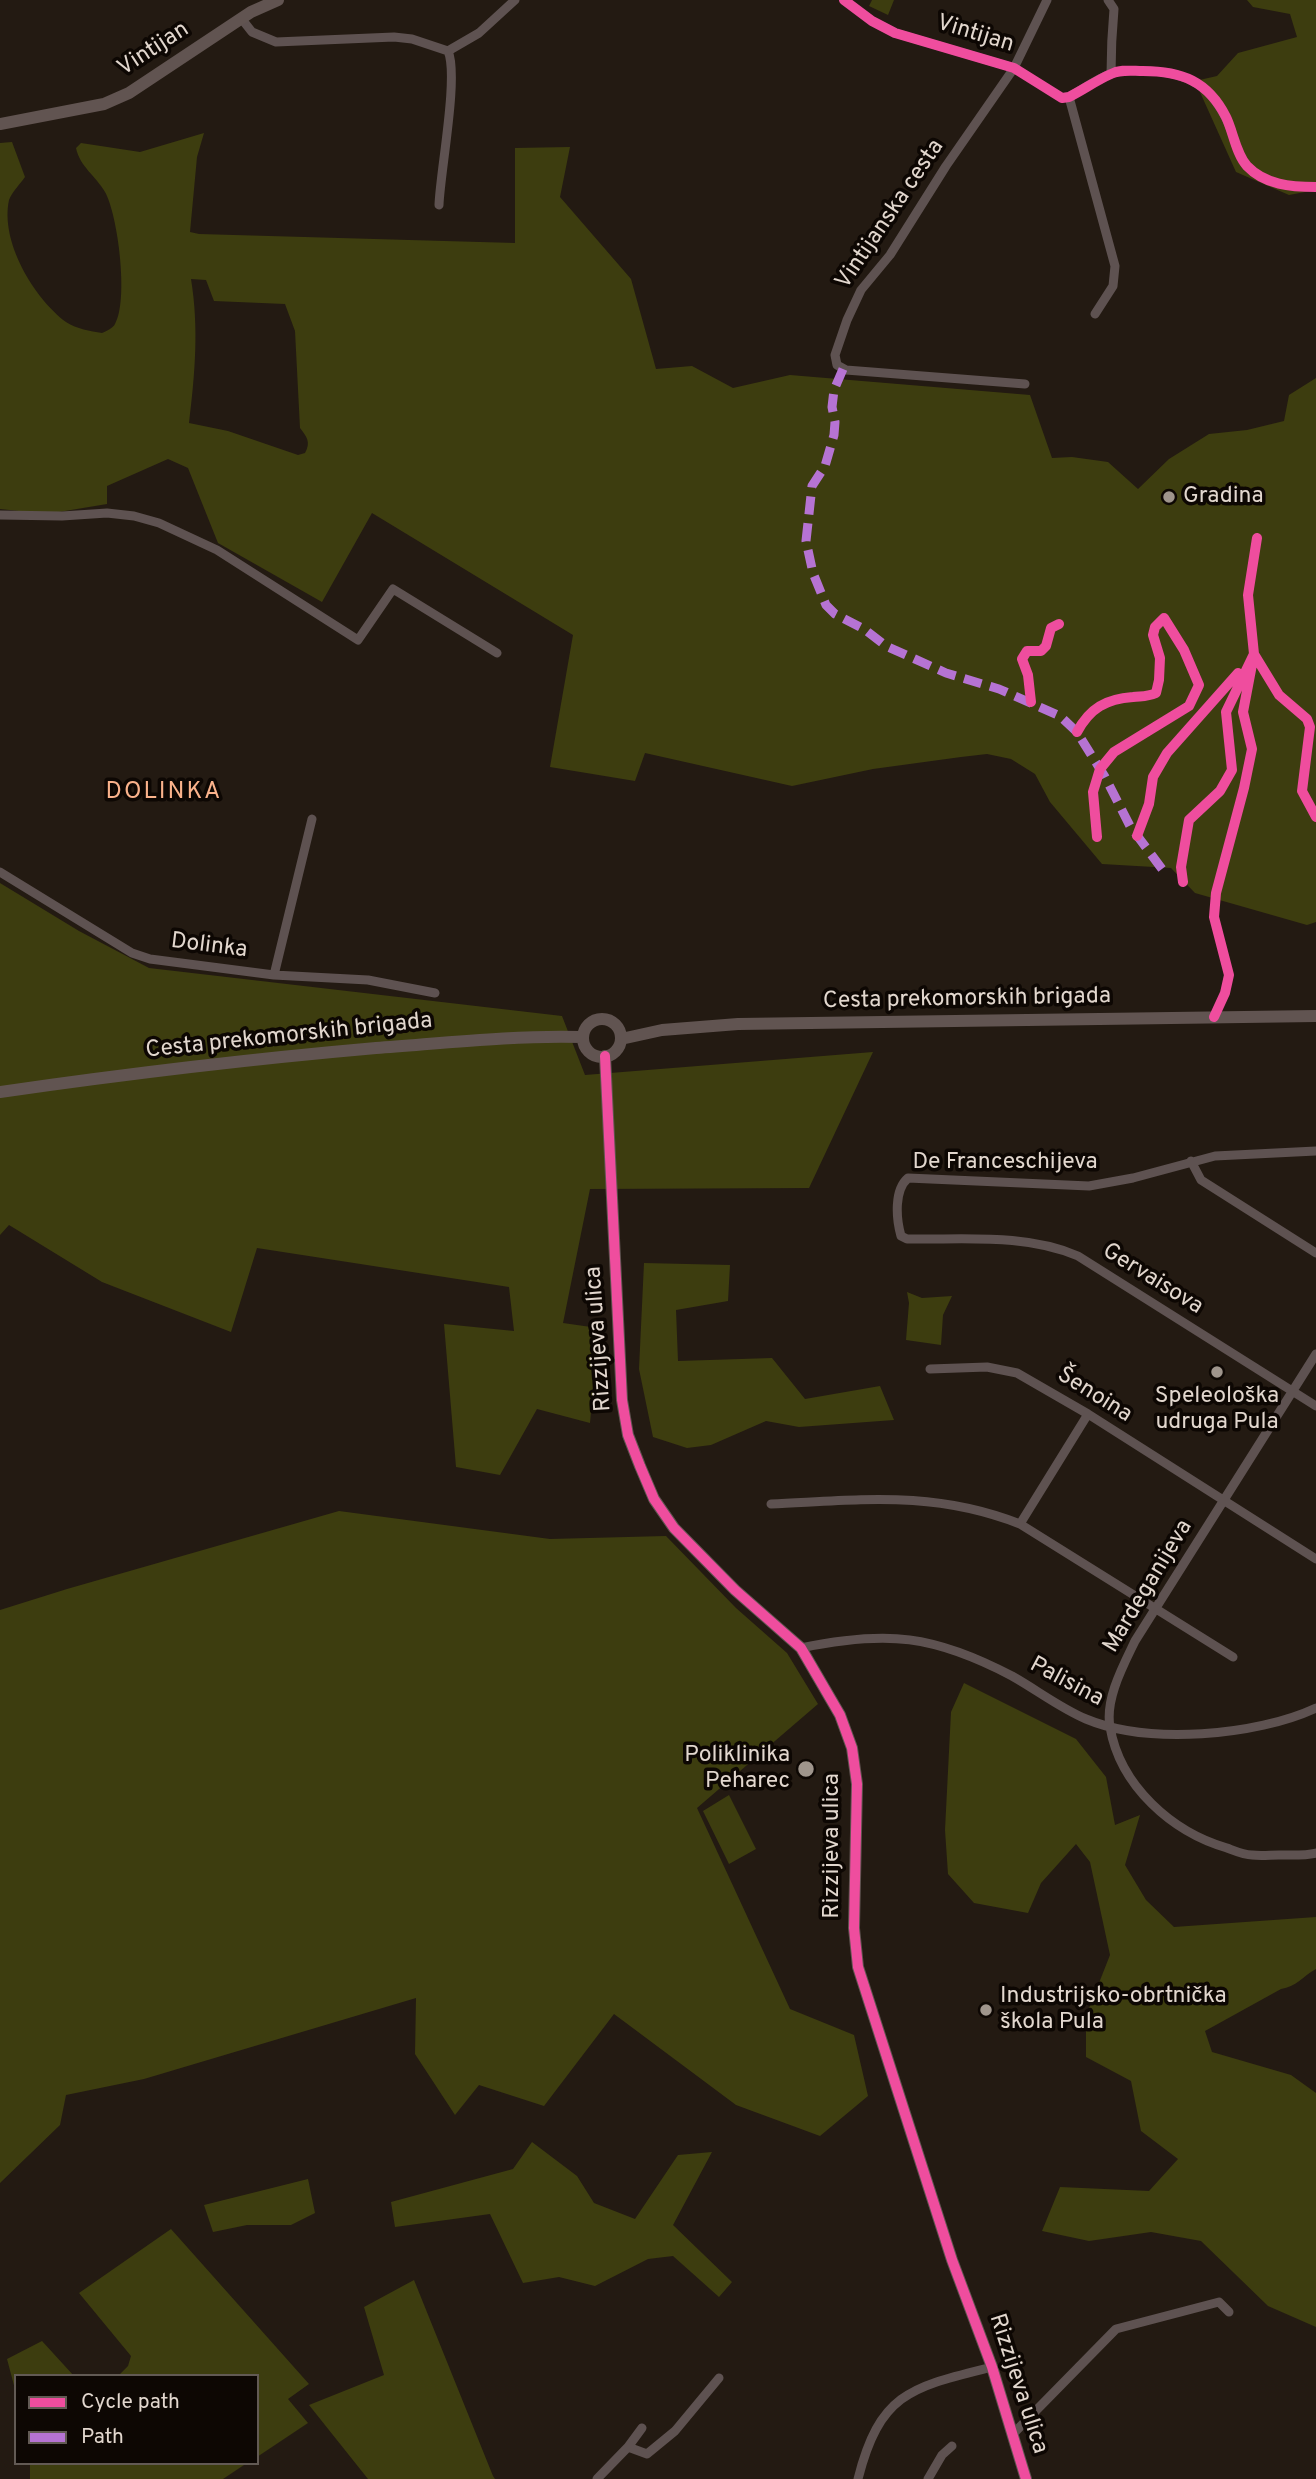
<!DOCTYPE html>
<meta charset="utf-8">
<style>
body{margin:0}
#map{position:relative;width:1316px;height:2479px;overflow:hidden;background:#231a12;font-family:Overpass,sans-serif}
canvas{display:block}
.legend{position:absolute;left:14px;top:2374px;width:245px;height:91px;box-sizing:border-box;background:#0d0703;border:2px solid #625a54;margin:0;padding:9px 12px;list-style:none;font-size:21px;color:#e2d7ce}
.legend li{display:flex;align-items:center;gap:14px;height:35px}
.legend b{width:35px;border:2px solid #625a54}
</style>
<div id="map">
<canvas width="1316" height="2479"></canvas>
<ul class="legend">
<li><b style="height:9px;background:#ef4d9e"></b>Cycle path</li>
<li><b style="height:9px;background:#b673d3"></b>Path</li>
</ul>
</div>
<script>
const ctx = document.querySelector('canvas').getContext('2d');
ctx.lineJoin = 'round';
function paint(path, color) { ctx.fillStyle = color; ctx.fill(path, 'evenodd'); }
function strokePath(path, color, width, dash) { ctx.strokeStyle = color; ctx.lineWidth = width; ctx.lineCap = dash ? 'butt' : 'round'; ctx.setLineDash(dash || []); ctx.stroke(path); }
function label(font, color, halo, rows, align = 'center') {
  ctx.font = font + ' Overpass,sans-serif'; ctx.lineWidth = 7; ctx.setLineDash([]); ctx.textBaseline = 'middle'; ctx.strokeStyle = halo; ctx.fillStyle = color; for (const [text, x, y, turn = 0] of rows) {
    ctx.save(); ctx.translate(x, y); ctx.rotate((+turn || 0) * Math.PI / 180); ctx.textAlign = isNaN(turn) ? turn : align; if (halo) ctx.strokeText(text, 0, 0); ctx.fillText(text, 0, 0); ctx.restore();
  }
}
paint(new Path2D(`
 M872,0H894L888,15L869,6Z
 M1247,0H1316V190L1289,195L1236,172L1195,81L1217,76L1238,53L1297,37L1290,14L1253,7Z
 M204,133L197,157L190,232L199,234L515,243V148L570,147L560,197L631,279L656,369L692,366L733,388L790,375L1030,395L1052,458L1072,457L1108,462L1138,489L1169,459L1209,434L1247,430L1284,421L1289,395L1316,378V922L1307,925L1195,893L1171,868L1102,864L1050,802L1035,774L1011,759L987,754L961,757L873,769L792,786L645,753L635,781L550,767L573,635L372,513L322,602L218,543L188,468L168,459L107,486V504L47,514L0,509V143L12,142L25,177C20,184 12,192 9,200C0,242 34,298 66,322C77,329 90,331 102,333C107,331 113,328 115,324C129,301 118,215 105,192C96,176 80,167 76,148L81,143L140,152ZM191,279L206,280L214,301L285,304L295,331L300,428C307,437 311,442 305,453L298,455L228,431L189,423C195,374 199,328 191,279Z
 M0,883L79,931L149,968L562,1016L585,1075L873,1052L809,1188L590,1189L563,1323L598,1328L590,1423L537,1409L500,1475L456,1467L444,1324L514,1331L509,1287L257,1248L231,1332L102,1282L9,1225L0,1235Z
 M644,1263L730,1265L728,1301L676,1310L678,1361L772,1358L805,1399L880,1386L894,1420L799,1427L766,1421L711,1445L687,1448L653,1437L639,1369Z
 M907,1292L922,1298L952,1296L943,1315L941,1345L906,1340L909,1303Z
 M339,1511L550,1539L666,1536L736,1608L787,1653L818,1704L697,1808L790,2009L854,2035L868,2096L820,2136L736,2105L614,2014L544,2106L479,2085L455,2115L415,2054L416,1998L144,2079L66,2095L60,2125L0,2183V1610L67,1589Z
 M964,1683L1076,1739L1106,1777L1115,1825L1140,1815L1125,1865L1146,1900L1174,1927L1316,1917V1969C1303,1976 1296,1987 1281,1989L1205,2031L1212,2052L1291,2075L1316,2093V2327L1268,2306L1201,2241L1151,2232L1089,2241L1042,2231L1060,2187L1149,2191L1178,2159L1141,2131L1131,2081L1086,2057V2016L1110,1955L1090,1862L1076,1844L1041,1883L1028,1913L974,1903L948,1874L945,1830L951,1712Z
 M729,1795L756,1849L729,1864L703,1811Z
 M532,2142L577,2176L594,2203L635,2219L678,2155L712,2152L673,2225L732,2282L719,2297L673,2256L648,2259L595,2286L559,2277L523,2283L490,2214L395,2227L391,2202L513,2169Z
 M308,2179L315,2213L291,2225H247L213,2232L204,2205Z
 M171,2229L309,2384L288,2399L308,2423L257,2457V2376H118L128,2366L131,2356L79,2293Z
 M414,2280L493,2476L495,2479H368L309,2405L384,2375L364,2307Z
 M42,2341L74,2376H16V2393L7,2359Z
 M30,2463H247L223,2479H30Z`), '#3d3d0f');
strokePath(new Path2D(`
 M844,0L872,21L895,33L1014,68L1062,98L1069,97C1083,89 1097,79 1112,73C1122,69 1134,71 1144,71C1189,71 1214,87 1231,130
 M1108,0L1114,9C1112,31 1111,51 1111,74
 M241,18L252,32L276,42L394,37L412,39L448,51C459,76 440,173 439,205
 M448,51L479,33L515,0
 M1069,97L1115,266L1113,286L1095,314
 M1025,384L846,370L837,365L835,355L847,320L861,290L890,255L946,166L1014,68L1047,0
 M0,515L62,516L107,513L134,516L159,523L217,550L358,640L393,589L497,653
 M0,872L132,953L150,959L274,975L368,980L435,993
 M274,975L312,819
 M1316,1151L1215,1156L1133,1178L1089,1186L908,1178C894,1190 896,1218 901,1236L907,1239C963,1240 1026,1233 1078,1256L1316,1406
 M1191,1161L1201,1180L1316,1253
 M1316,1354L1135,1641C1123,1666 1105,1699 1110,1727C1120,1786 1172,1832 1227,1848C1235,1851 1244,1855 1252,1855C1261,1856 1270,1855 1279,1855C1291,1855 1305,1856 1316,1853
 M930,1369L987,1367L1017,1373L1088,1414L1316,1559
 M771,1504C861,1500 933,1490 1020,1524L1233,1657
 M1020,1524L1088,1414
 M801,1648C887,1630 934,1635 1012,1676C1037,1690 1060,1708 1086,1719C1148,1745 1256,1736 1316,1708
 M1012,2435L1116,2329L1219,2302L1229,2312
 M628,2447L647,2454L675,2431L719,2378
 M597,2479L628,2447L642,2428
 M858,2479C880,2392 912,2387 992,2367
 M928,2479L942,2455L952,2446`), '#5e5251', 9);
strokePath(new Path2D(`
 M0,124L104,104L129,93L251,12L278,0
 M583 1038a19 19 0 1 1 38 0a19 19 0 1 1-38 0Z
 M621,1039L662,1030L738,1024L1316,1016
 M605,1056L622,1400L628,1435L640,1466L654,1499L674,1528L735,1590L801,1648L840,1715L852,1748L857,1784L854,1928L858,1967L952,2260L992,2367L1026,2479
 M0,1092C125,1074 250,1059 376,1048C445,1043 514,1035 583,1037`), '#615451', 12);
strokePath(new Path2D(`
 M843,369L834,390L832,407L835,422L834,435L825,466L812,486L806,541L813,573L826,605L835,614L864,629L886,646L946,673L999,689L1060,716L1077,732L1105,777L1130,826L1165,873`), '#b673d3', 9, [18, 9]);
strokePath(new Path2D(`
 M844,0L872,21L895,33L1014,68L1062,98L1069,97C1083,90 1097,80 1111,74C1120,69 1132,71 1143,71C1181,71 1208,81 1226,117C1233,131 1236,154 1247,166C1265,185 1291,187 1316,187
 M1254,654L1279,695L1307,719L1310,727L1302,791L1316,817
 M1031,702L1028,675L1022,659L1027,651H1041L1046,646L1051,628L1059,624
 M1077,732C1090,708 1106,699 1133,697C1142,696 1147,697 1156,693L1159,680L1160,658L1153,635L1155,627L1164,618L1184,650L1199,685L1189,706L1114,752L1100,769L1093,792L1097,837
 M1137,836L1149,804L1153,777L1167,753L1238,673
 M1183,882L1181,867L1189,820L1220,791L1232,770L1226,712L1254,654L1248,595L1257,538
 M1214,1017L1225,993L1229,975L1214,917L1216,893L1244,788L1252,749L1243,712L1254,654
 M605,1056L622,1400L628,1435L640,1466L654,1499L674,1528L735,1590L801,1648L840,1715L852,1748L857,1784L854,1928L858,1967L952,2260L992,2367L1026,2479`), '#ef4d9e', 10);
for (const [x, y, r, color] of [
 [1169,497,7,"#9f958c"],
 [1217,1372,7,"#9f958c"],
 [806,1769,9,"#9f958c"],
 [986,2010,7,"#9f958c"]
]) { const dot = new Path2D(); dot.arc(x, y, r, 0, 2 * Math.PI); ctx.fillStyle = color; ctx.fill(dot); strokePath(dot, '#0d0703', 2.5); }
label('23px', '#e2d7ce', '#0d0703', [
 ["Vintijan",975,35,17],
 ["Vintijan",154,50,-33],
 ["Vintijanska cesta",891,215,-56],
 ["Dolinka",209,947,7],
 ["Cesta prekomorskih brigada",967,1000,-1],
 ["Cesta prekomorskih brigada",289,1037,-6],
 ["De Franceschijeva",1005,1163],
 ["Gervaisova",1152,1280,32],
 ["Rizzijeva ulica",600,1339,-94],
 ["Šenoina",1094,1396,32],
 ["Mardeganijeva",1149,1587,-59],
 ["Palisina",1066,1683,28],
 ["Rizzijeva ulica",833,1846,-90],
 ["Rizzijeva ulica",1017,2384,72]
]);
label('23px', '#e2d7ce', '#0d0703', [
 ["Gradina",1183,497],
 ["Speleološka",1217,1397,"center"],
 ["udruga Pula",1217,1423,"center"],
 ["Poliklinika",790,1756,"right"],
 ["Peharec",790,1782,"right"],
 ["Industrijsko-obrtnička",1000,1997],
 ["škola Pula",1000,2023]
], 'left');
ctx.letterSpacing = '2px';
label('24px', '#fab28b', '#0d0703', [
 ["DOLINKA",164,793]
]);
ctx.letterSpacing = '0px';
</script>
